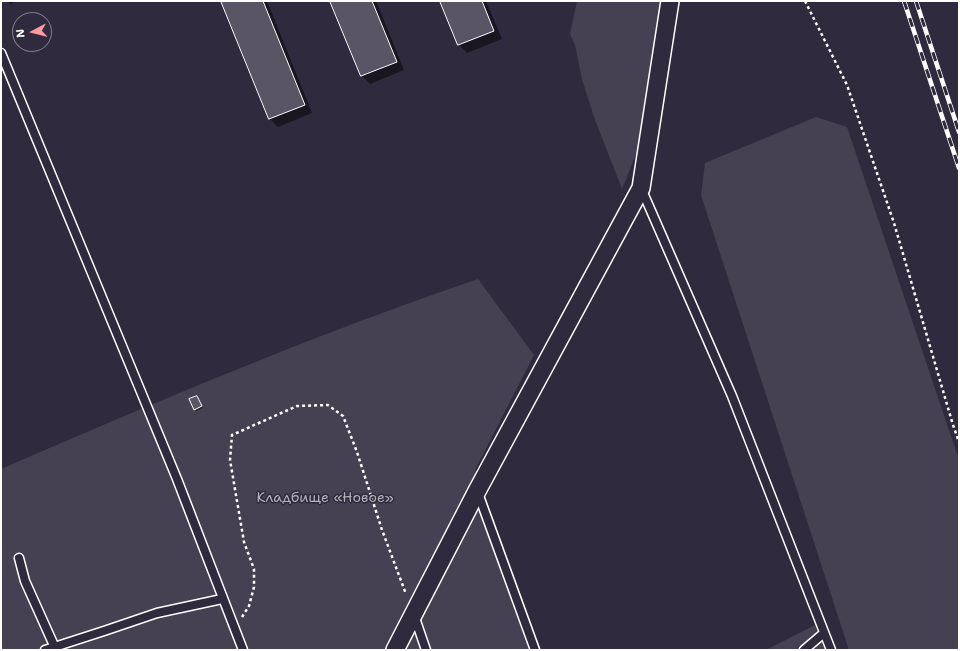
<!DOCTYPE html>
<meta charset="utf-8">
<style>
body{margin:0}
#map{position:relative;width:960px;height:651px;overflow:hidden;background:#2f2a3d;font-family:"Shantell Sans",sans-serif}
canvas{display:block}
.frame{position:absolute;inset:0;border:2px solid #fff;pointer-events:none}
.north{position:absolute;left:12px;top:12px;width:40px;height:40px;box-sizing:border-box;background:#2f2a3d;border:1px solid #827f8b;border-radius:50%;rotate:263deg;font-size:11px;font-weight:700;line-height:16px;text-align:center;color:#fff}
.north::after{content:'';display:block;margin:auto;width:14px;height:18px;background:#ff9aa2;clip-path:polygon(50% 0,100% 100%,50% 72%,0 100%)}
</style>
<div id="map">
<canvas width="960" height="651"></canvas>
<div class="frame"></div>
<div class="north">N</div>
</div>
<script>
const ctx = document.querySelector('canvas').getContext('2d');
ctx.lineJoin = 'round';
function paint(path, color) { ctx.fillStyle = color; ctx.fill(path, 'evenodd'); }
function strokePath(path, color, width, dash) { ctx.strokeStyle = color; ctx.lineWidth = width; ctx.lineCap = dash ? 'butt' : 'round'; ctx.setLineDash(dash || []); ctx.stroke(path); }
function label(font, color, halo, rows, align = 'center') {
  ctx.font = font + ' "Shantell Sans",sans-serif'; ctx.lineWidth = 3; ctx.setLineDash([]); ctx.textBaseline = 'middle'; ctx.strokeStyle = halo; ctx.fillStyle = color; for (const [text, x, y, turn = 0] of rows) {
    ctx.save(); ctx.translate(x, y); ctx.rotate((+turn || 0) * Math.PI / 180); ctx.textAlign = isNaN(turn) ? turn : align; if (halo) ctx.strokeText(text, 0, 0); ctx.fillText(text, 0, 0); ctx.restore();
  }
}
paint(new Path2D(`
 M577,1H663L640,144L622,189L594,117L582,79L575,45L570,34Z
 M816,117L847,127L959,460V650H849L701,195L705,163Z
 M478,279L534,355L475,470L492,515L541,650H1V469C158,401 316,334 478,279Z
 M815,625L825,650H766Z`), '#464152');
paint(new Path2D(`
 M8,1H18L10,4Z
 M222,1H267L312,113L278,127L270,119Z
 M331,1H376L404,70L370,84L362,76Z
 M441,1H486L502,39L467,53L459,45Z
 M197,397L203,408L196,411L194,409Z`), '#0007');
const building = new Path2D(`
 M221,1H263L305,105L269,119Z
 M330,1H372L397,62L361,76Z
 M440,1H482L494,31L458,45Z
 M197,396L202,406L194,410L189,399Z`);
paint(building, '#595564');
strokePath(building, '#fff', 1);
const lane = new Path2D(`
 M1,53L177,479L243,650
 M641,188L732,396L831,650
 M478,493L535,650
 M19,558L25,581L56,650
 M414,615L426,650
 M45,650L104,631L157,613L222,599
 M804,650L824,633`);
const street = new Path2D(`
 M395,650L477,491L641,188L670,1`);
strokePath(lane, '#fff', 11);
strokePath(street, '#fff', 20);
strokePath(new Path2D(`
 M805,1L847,85L894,223L953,425L959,442
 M242,617L249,606L254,587V569L244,542L230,460L232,435L297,406L328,405L343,416L357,452L382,530L406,594`), '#fff', 2.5, [3, 3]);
strokePath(lane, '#2f2a3d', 8);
strokePath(street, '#2f2a3d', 17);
const rail = new Path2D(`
 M904,1L959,168
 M916,1L959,132`);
strokePath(rail, '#fff', 4.5);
strokePath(rail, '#2f2a3d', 3, [9]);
label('14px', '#b5b3ba', '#2f2a3d', [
 ["Кладбище «Новое»",325,498]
]);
</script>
